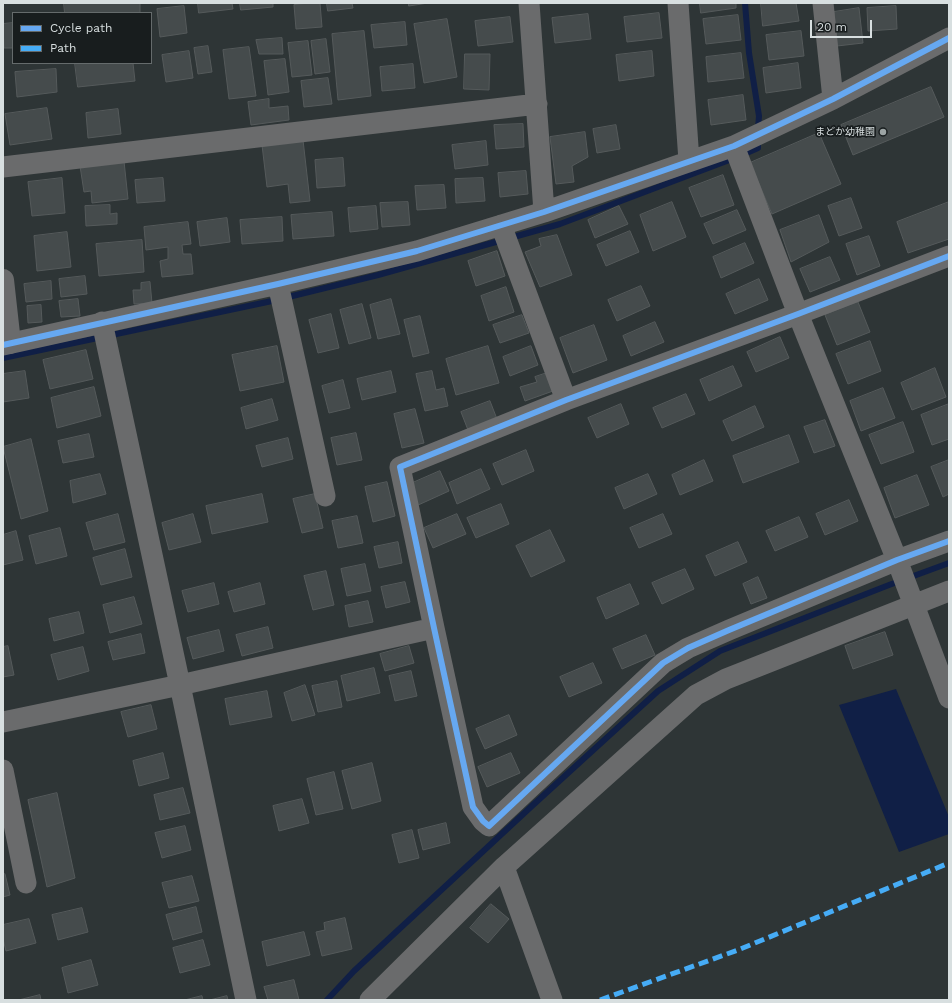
<!DOCTYPE html>
<meta charset="utf-8">
<style>
body{margin:0}
#map{position:relative;width:952px;height:1003px;overflow:hidden;background:#2e3536;font-family:"Work Sans",sans-serif}
canvas{display:block}
.frame{position:absolute;inset:0;border:4px solid #d8dfe0;pointer-events:none}
.legend{position:absolute;left:12px;top:12px;width:140px;height:52px;box-sizing:border-box;background:#181d1e;border:1px solid #656b6c;margin:0;padding:5px 7px;list-style:none;font-size:12px;color:#d8dfe0}
.legend li{display:flex;align-items:center;gap:8px;height:20px}
.legend b{width:20px;border:1px solid #656b6c}
.scale{position:absolute;left:810px;top:20px;width:62px;height:18px;box-sizing:border-box;border:2px solid #d8dfe0;border-top:0;padding-left:5px;font-size:12px;line-height:14px;white-space:nowrap;color:#d8dfe0;-webkit-text-stroke:3px #181d1e;paint-order:stroke}
</style>
<div id="map">
<canvas width="952" height="1003"></canvas>
<div class="frame"></div>
<ul class="legend">
<li><b style="height:5px;background:#66a8f1"></b>Cycle path</li>
<li><b style="height:5px;background:#46acf6"></b>Path</li>
</ul>
<div class="scale">20 m</div>
</div>
<script>
const ctx = document.querySelector('canvas').getContext('2d');
ctx.lineJoin = 'round';
function paint(path, color) { ctx.fillStyle = color; ctx.fill(path, 'evenodd'); }
function strokePath(path, color, width, dash) { ctx.strokeStyle = color; ctx.lineWidth = width; ctx.lineCap = dash ? 'butt' : 'round'; ctx.setLineDash(dash || []); ctx.stroke(path); }
function label(font, color, halo, rows, align = 'center') {
  ctx.font = font + ' "Work Sans","Noto Sans JP",sans-serif'; ctx.lineWidth = 3.5; ctx.setLineDash([]); ctx.textBaseline = 'middle'; ctx.strokeStyle = halo; ctx.fillStyle = color; for (const [text, x, y, turn = 0] of rows) {
    ctx.save(); ctx.translate(x, y); ctx.rotate((+turn || 0) * Math.PI / 180); ctx.textAlign = isNaN(turn) ? turn : align; if (halo) ctx.strokeText(text, 0, 0); ctx.fillText(text, 0, 0); ctx.restore();
  }
}
paint(new Path2D(`
 M896,689L949,817V834L899,852L839,705Z`), '#101f46');
strokePath(new Path2D(`
 M745,3L749,53L759,116L758,129
 M3,358L272,301L378,275L560,224L740,156L758,148V138
 M327,1000L354,971L533,805L658,691L720,651L889,585L949,563`), '#101f46', 6);
const building = new Path2D(`
 M64,3H140V13H65Z
 M198,3H232L233,9L199,13Z
 M240,3H273V7L241,10Z
 M320,3L322,27L296,29L294,5Z
 M327,3H352L353,8L328,11Z
 M409,3H428L409,6Z
 M700,3H736V8L701,13Z
 M761,3H796L799,21L763,26Z
 M184,6L187,33L160,37L157,9Z
 M896,6L897,29L868,31L867,8Z
 M859,8L863,43L837,46L834,12Z
 M659,13L662,38L627,42L624,17Z
 M588,14L591,39L555,43L552,18Z
 M738,15L741,40L706,44L703,19Z
 M510,17L513,42L478,46L475,21Z
 M447,19L457,77L424,83L414,24Z
 M405,22L407,45L374,48L371,25Z
 M13,23V48H4L3,24Z
 M364,31L371,96L338,100L332,34Z
 M801,31L804,56L769,60L766,35Z
 M282,38L283,54H259L256,40Z
 M326,39L330,72L315,74L311,41Z
 M308,41L312,75L292,77L288,43Z
 M208,46L212,72L198,74L194,48Z
 M249,47L256,96L229,99L223,50Z
 M189,51L193,78L166,82L162,55Z
 M652,51L654,76L619,81L616,55Z
 M741,53L744,78L708,82L706,57Z
 M465,54H490L489,90L464,89Z
 M285,59L289,92L268,95L264,61Z
 M75,63H133L135,81L78,87Z
 M798,63L801,88L766,93L763,68Z
 M413,64L415,88L382,91L380,67Z
 M56,69L57,92L17,97L15,72Z
 M328,78L332,104L304,107L301,81Z
 M931,87L944,117L853,155L841,125Z
 M743,95L746,120L711,125L708,100Z
 M269,99V108L288,106L289,120L251,125L248,102Z
 M47,108L52,139L10,145L5,114Z
 M118,109L121,134L88,138L86,113Z
 M523,124L524,147L496,149L494,125Z
 M616,125L620,149L597,153L593,129Z
 M585,132L588,157L572,166L574,182L556,184L550,137Z
 M819,133L841,184L772,214L750,163Z
 M303,140L310,201L290,203L288,184L267,187L262,145Z
 M486,141L488,165L455,169L452,145Z
 M343,158L345,186L317,188L315,160Z
 M124,161L128,199L92,203L91,191L84,192L80,166Z
 M526,171L528,194L500,197L498,173Z
 M723,175L734,205L701,217L689,188Z
 M62,178L65,213L32,216L28,182Z
 M163,178L165,201L137,203L135,180Z
 M483,178L485,201L456,203L455,179Z
 M444,185L446,208L417,210L415,186Z
 M851,198L862,228L839,236L828,206Z
 M408,202L410,225L382,227L380,203Z
 M672,202L686,237L653,251L640,215Z
 M949,202V239L908,253L897,222Z
 M110,205V214L117,213V224L86,226L85,206Z
 M376,206L378,229L350,232L348,208Z
 M619,206L628,224L595,238L588,220Z
 M737,210L746,230L713,244L704,224Z
 M332,212L334,236L293,239L291,215Z
 M819,215L829,242L791,262L780,230Z
 M282,217L283,241L242,244L240,220Z
 M227,218L230,242L200,246L197,222Z
 M188,222L191,244L182,245L183,254H191L193,274L162,277L160,261L168,259V247L146,250L144,227Z
 M630,231L639,252L606,266L597,245Z
 M67,232L71,267L37,271L34,236Z
 M557,235L572,275L540,287L525,252L541,246L539,239Z
 M869,236L880,266L857,275L846,244Z
 M142,240L144,272L99,276L96,244Z
 M745,243L754,263L721,278L713,257Z
 M497,251L505,276L476,286L468,261Z
 M830,257L840,280L810,292L800,269Z
 M85,276L87,294L61,297L59,279Z
 M759,279L768,300L735,314L726,294Z
 M51,281L52,299L26,302L24,284Z
 M150,282L152,303L134,304L133,290H141V283Z
 M641,286L650,306L617,321L608,300Z
 M506,287L514,312L489,321L481,296Z
 M78,299L80,316L61,317L59,301Z
 M391,299L400,334L378,339L370,305Z
 M858,302L870,332L837,345L825,315Z
 M362,304L371,338L349,344L340,310Z
 M41,305L42,322L28,323L27,306Z
 M331,314L339,348L318,353L309,320Z
 M522,315L529,333L500,343L493,325Z
 M420,316L429,353L413,357L404,320Z
 M655,322L664,342L631,356L623,336Z
 M594,325L607,360L573,373L560,338Z
 M780,337L789,358L756,372L747,352Z
 M870,341L881,371L848,384L836,354Z
 M277,346L284,382L240,391L232,355Z
 M488,346L499,383L456,395L446,359Z
 M531,346L538,365L510,376L503,357Z
 M86,350L93,379L50,389L43,360Z
 M733,366L742,386L709,401L700,380Z
 M935,368L946,397L912,410L901,383Z
 M25,371L29,398L3,402V374Z
 M391,371L396,392L362,400L357,379Z
 M432,371L436,390L444,388L448,406L425,411L416,374Z
 M547,373L553,391L525,401L520,387L537,382L535,377Z
 M343,380L350,408L329,413L322,386Z
 M94,387L101,416L57,428L51,398Z
 M883,388L895,418L861,431L850,401Z
 M686,394L695,414L662,428L653,408Z
 M272,399L278,420L246,429L241,408Z
 M490,401L497,419L468,430L461,412Z
 M621,404L629,424L597,438L588,418Z
 M949,404V439L932,445L921,415Z
 M755,406L764,427L732,441L723,421Z
 M415,409L424,443L402,448L394,414Z
 M825,420L835,446L814,453L804,427Z
 M903,422L914,452L881,464L869,435Z
 M356,433L362,460L337,465L331,438Z
 M89,434L94,457L63,463L58,441Z
 M789,435L799,462L743,483L733,456Z
 M288,438L293,459L262,467L256,446Z
 M31,439L48,511L21,519L3,447Z
 M526,450L534,471L502,485L493,464Z
 M704,460L713,481L680,495L672,475Z
 M949,460V494L943,497L931,467Z
 M481,469L490,489L457,504L449,483Z
 M440,471L449,491L416,506L408,485Z
 M100,474L106,494L73,503L70,481Z
 M648,474L657,494L624,509L615,488Z
 M917,475L929,505L895,518L884,488Z
 M387,482L395,516L373,522L365,487Z
 M262,494L268,522L212,534L206,506Z
 M315,494L323,528L302,533L293,499Z
 M849,500L858,521L825,535L816,514Z
 M501,504L509,524L476,538L467,518Z
 M118,514L125,542L94,550L86,523Z
 M193,514L201,542L169,550L162,523Z
 M457,514L466,534L433,548L424,528Z
 M663,514L672,534L639,548L630,528Z
 M357,516L363,543L338,548L332,521Z
 M799,517L808,537L775,551L766,531Z
 M60,528L67,556L36,564L29,536Z
 M550,530L565,561L531,577L516,546Z
 M16,531L23,560L3,565V535Z
 M398,542L402,563L379,568L374,547Z
 M738,542L747,562L715,576L706,556Z
 M125,549L132,577L101,585L93,558Z
 M365,564L371,591L347,596L341,569Z
 M685,569L694,589L662,604L652,583Z
 M326,571L334,605L313,610L304,576Z
 M758,577L767,598L751,604L743,584Z
 M405,582L410,602L386,608L381,587Z
 M214,583L219,604L188,612L182,591Z
 M260,583L265,604L234,612L228,592Z
 M630,584L639,604L606,619L597,598Z
 M134,597L142,624L110,633L103,605Z
 M368,601L373,622L349,627L345,606Z
 M79,612L84,633L54,641L49,619Z
 M268,627L273,648L242,656L236,635Z
 M219,630L224,651L193,659L187,638Z
 M885,632L893,655L853,669L845,646Z
 M141,634L145,653L113,660L108,642Z
 M646,635L655,655L622,669L613,649Z
 M8,646L14,675L3,677V647Z
 M409,646L414,663L385,671L380,654Z
 M83,647L89,671L58,680L51,655Z
 M593,663L602,683L569,697L560,677Z
 M374,668L380,693L347,701L341,676Z
 M411,671L417,696L395,701L389,676Z
 M337,681L342,707L318,712L312,686Z
 M305,685L315,715L292,721L284,693Z
 M267,691L272,717L230,725L225,699Z
 M151,705L157,729L128,737L121,712Z
 M509,715L517,735L485,749L476,729Z
 M163,753L169,778L139,786L133,761Z
 M511,753L520,773L487,787L478,767Z
 M372,763L381,801L352,809L342,771Z
 M334,772L343,809L316,815L307,779Z
 M183,788L190,813L160,820L154,795Z
 M57,793L75,878L47,887L28,800Z
 M302,799L309,823L279,831L273,806Z
 M446,823L450,843L423,850L418,830Z
 M185,826L191,850L162,858L155,833Z
 M412,830L419,858L399,863L392,835Z
 M5,874L10,895L3,897V875Z
 M192,876L199,901L169,908L162,883Z
 M491,904L509,919L488,943L470,928Z
 M196,907L202,932L173,940L166,915Z
 M82,908L88,932L58,940L52,915Z
 M345,918L352,949L322,956L316,932L325,930L324,923Z
 M29,919L36,943L6,951L3,939V925Z
 M304,932L310,955L267,966L262,942Z
 M203,940L210,965L180,973L173,948Z
 M91,960L98,985L68,993L62,968Z
 M294,980L299,1000H268L264,987Z
 M40,995L41,1000H19Z
 M202,996L203,1000H185Z
 M227,996L228,1000H210Z`);
paint(building, '#454b4c');
strokePath(building, '#555a5b', 1);
strokePath(new Path2D(`
 M529,3L544,212
 M678,3L689,161
 M823,3L833,99
 M734,146L798,314L897,560L949,698
 M3,167L537,104
 M501,225L566,400
 M949,256L798,314L566,400L400,467L434,628L473,807L483,821L489,826L663,663L688,648L729,630L897,560L949,541
 M278,284L325,496
 M102,322L180,685L246,1000
 M3,345L278,284L417,251L544,212L734,146L833,99L949,38
 M3,722L180,685L434,628
 M3,770L26,883
 M504,867L552,1000
 M370,1000L504,867L696,695L726,679L949,591`), '#6a6b6c', 21);
strokePath(new Path2D(`
 M3,280L10,343`), '#6a6b6c', 22);
strokePath(new Path2D(`
 M600,1000L738,950L949,863`), '#46acf6', 5, [10, 5]);
strokePath(new Path2D(`
 M949,256L798,314L566,400L400,467L434,628L473,807L483,821L489,826L663,663L688,648L729,630L897,560L949,541
 M3,345L278,284L417,251L544,212L734,146L833,99L949,38`), '#66a8f1', 6);
for (const [x, y, r, color] of [
 [883,132,4,"#9ca4a4"]
]) { const dot = new Path2D(); dot.arc(x, y, r, 0, 2 * Math.PI); ctx.fillStyle = color; ctx.fill(dot); strokePath(dot, '#181d1e', 1.5); }
label('10px', '#d8dfe0', '#181d1e', [
 ["まどか幼稚園",875,132]
], 'right');
</script>
